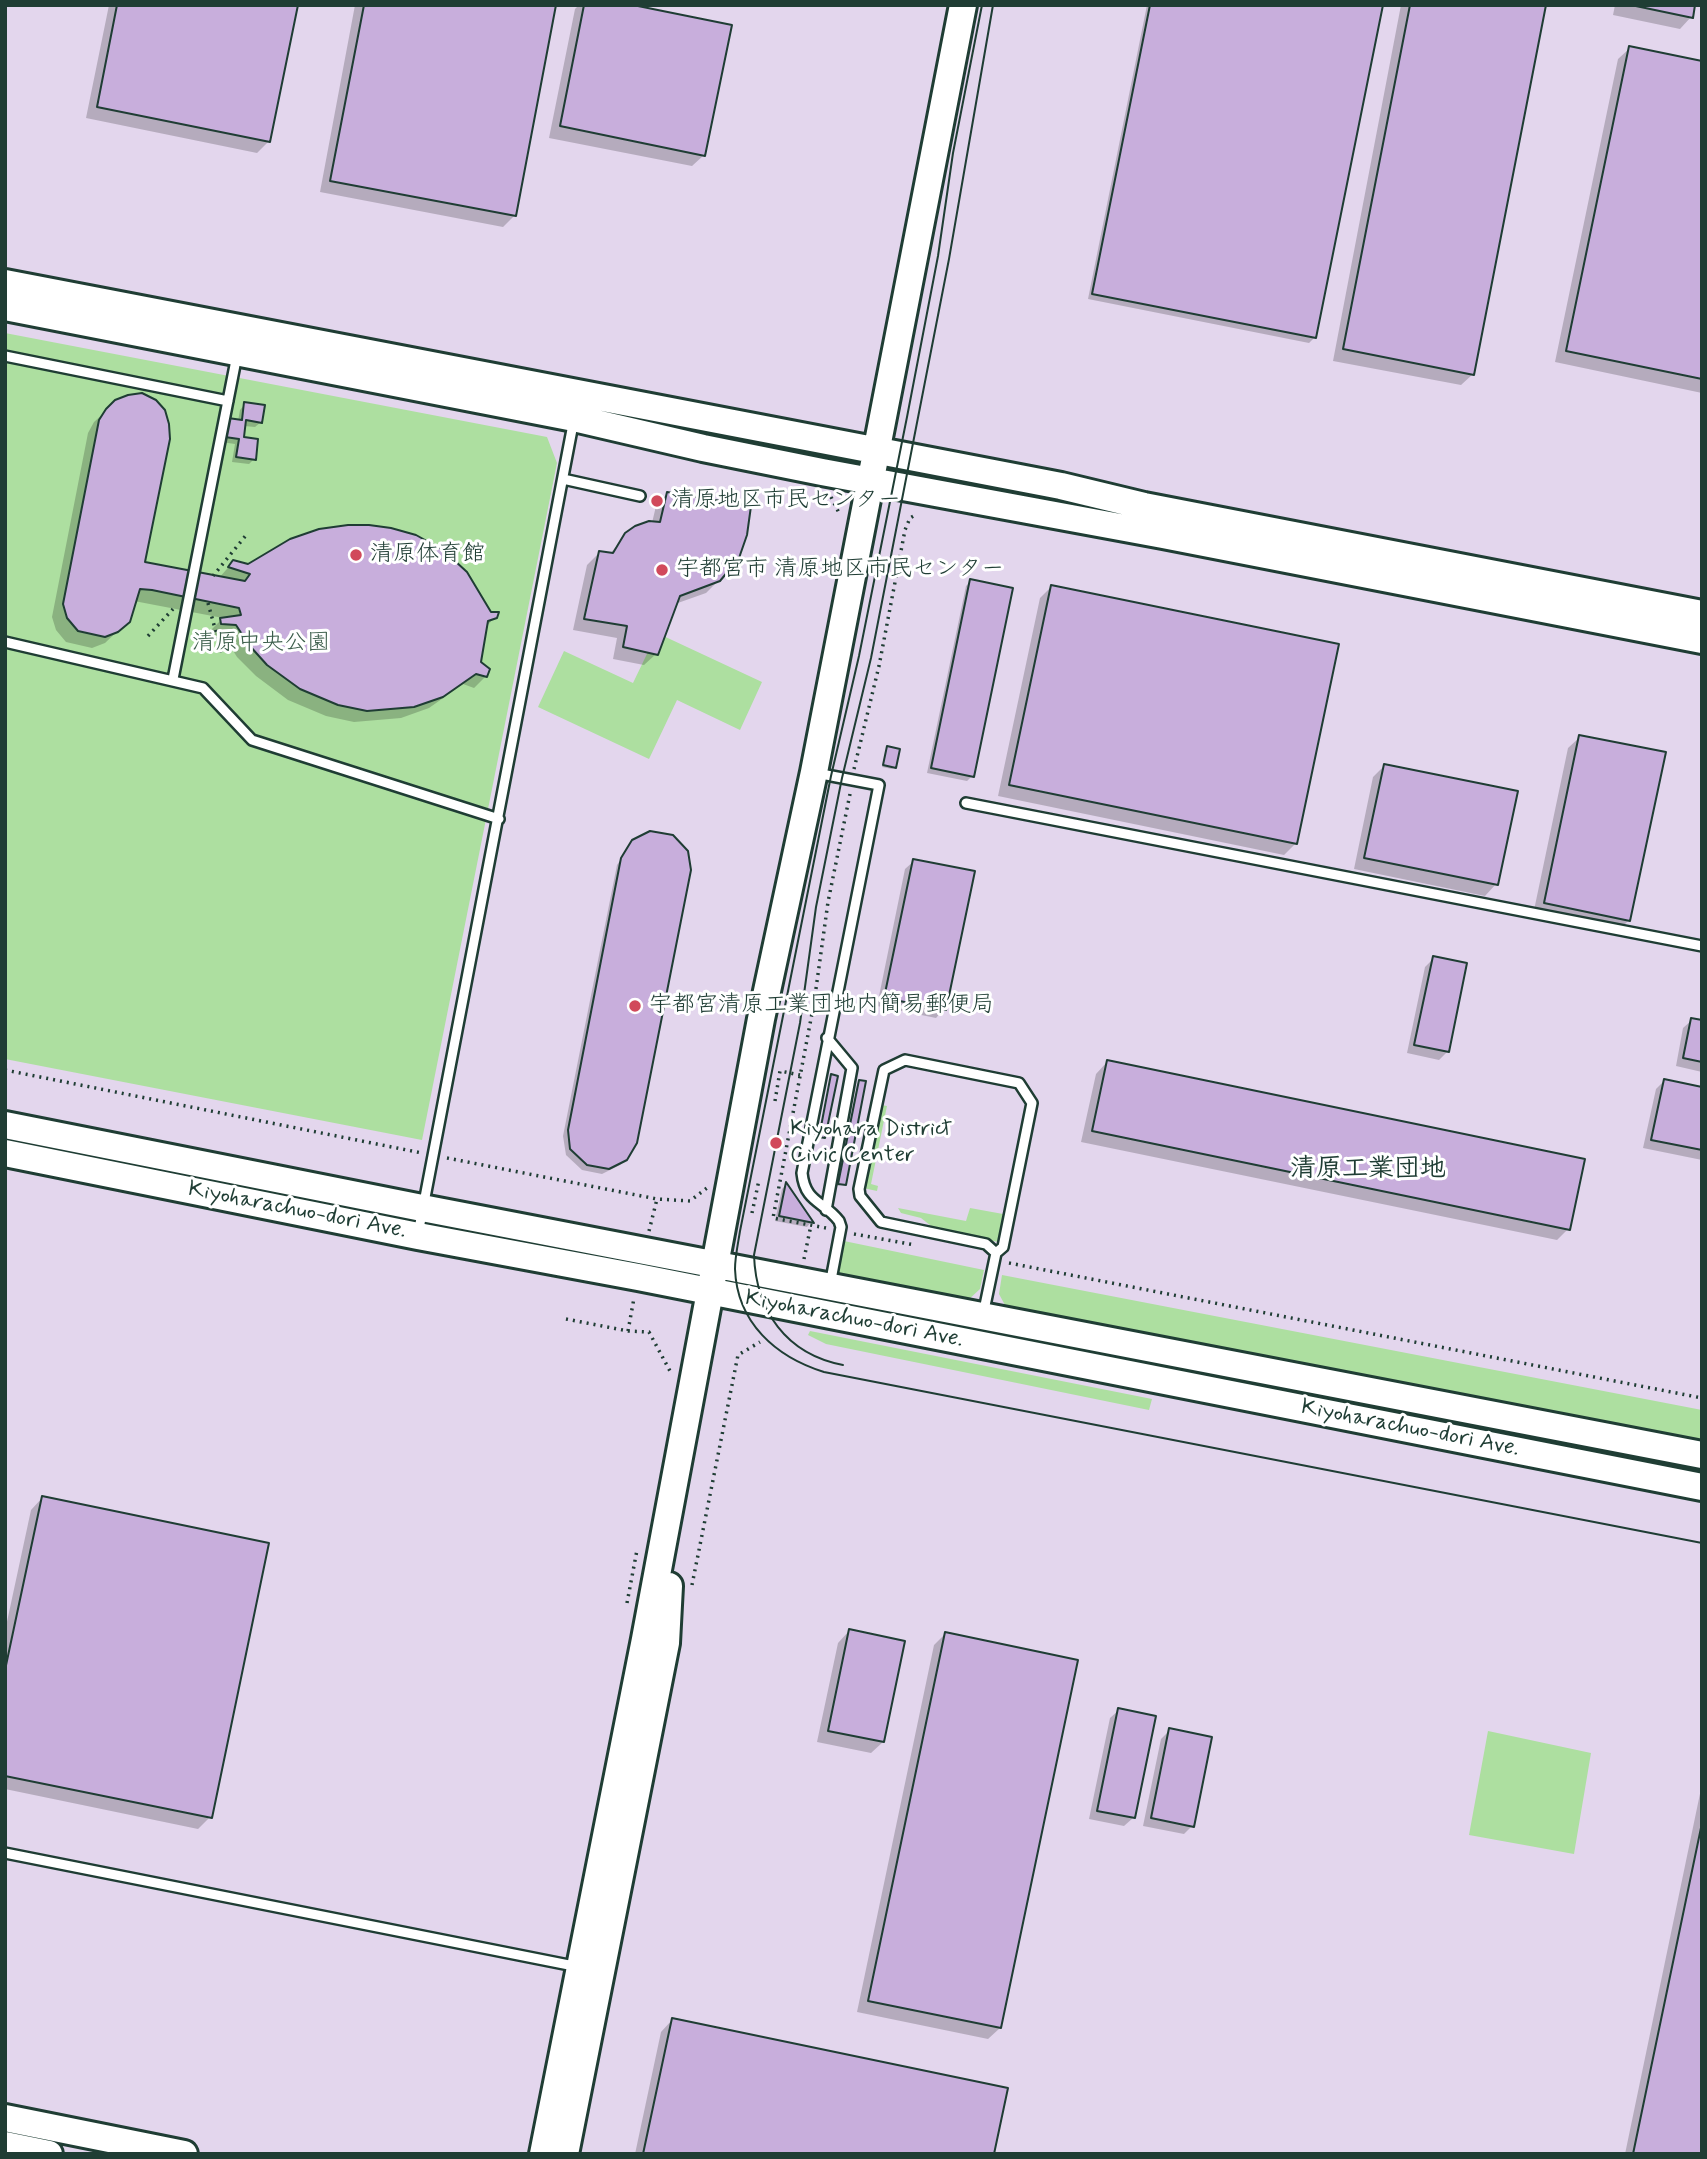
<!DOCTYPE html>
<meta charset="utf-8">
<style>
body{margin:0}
#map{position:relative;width:1707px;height:2159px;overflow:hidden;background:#eee7f4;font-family:Mynerve,sans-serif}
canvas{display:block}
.frame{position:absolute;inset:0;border:7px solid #1f3d34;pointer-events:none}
</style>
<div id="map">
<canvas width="1707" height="2159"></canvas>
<div class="frame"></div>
</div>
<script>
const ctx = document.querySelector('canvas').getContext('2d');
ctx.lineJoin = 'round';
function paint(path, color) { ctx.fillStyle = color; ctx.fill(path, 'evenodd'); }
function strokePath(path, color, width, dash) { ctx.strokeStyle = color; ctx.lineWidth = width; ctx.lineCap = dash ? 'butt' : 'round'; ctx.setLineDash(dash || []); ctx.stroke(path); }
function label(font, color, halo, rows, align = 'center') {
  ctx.font = font + ' Mynerve,"Klee One",sans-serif'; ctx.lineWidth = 6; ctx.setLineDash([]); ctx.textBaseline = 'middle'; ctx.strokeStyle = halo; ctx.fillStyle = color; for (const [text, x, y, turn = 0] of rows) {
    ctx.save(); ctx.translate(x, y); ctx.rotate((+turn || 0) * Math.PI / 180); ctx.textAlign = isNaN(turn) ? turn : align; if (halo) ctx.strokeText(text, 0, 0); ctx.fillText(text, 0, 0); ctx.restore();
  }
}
paint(new Path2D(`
 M5,5H1702V2154H5Z`), '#e3d6ed');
paint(new Path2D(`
 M5,333L547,437L557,463L422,1140L5,1059Z
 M657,633L762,682L740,730L677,700L649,759L538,707L564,651L633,683Z
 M881,1105L887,1106L871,1184L878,1186L877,1191L863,1188Z
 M898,1208L966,1221L970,1208L1003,1214L998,1242L935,1229L921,1218L901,1213Z
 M844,1241L984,1270L980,1289L967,1301L837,1275Z
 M1002,1275L1702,1410V1443L1006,1307L999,1294Z
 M810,1331L1152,1399L1149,1410L826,1344L808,1335Z
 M1488,1731L1591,1753L1574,1854L1469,1835Z`), '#addfa0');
paint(new Path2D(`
 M109,5H297L269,141L257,153L86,118Z
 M355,5H555L515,215L503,227L320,192Z
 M579,5H624L704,155L692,166L549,138L575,9Z
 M1147,5H1381L1315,337L1309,343L1088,299Z
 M1401,5H1544L1473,374L1461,385L1333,361Z
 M1615,5H1694L1691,17L1680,29L1613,15Z
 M1630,48L1702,62V393L1555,362L1618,59Z
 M116,402L143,563L219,578L233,562L490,613L495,617L485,628L479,663L486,676L474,688L463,684L429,708L401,718L354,722L326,716L288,700L256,676L237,657L224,636L210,635L209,632L223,618L134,601L128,621L105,643L92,648L66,642L56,630L52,617L88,433L94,422Z
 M245,404L261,422L255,427L244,426L242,439L254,459L249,464L232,462L235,444L221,442L238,421L240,410Z
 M667,494L719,580L706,593L675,604L656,654L644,665L613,659L617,638L573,630L587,565L599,553L609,555L626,535L652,523L656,506Z
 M971,581L972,776L967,781L927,773L966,586Z
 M1051,587L1296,843L1284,855L998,796L1040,598Z
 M1580,737L1629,920L1617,932L1533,915L1568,748Z
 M887,748L894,767L892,769L882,767Z
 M1385,765L1496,884L1485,896L1354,869L1373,777Z
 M633,842L626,1159L620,1165L602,1174L582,1170L566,1155L563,1136L617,865Z
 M914,861L944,1009L936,1018L877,1006L905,869Z
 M1434,958L1448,1051L1439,1060L1407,1053L1425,967Z
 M1692,1020L1702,1022V1072L1676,1066L1683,1028Z
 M1107,1062L1568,1229L1557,1240L1081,1142L1096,1074Z
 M832,1076L824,1137L818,1139L830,1078Z
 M1664,1081L1702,1089V1160L1643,1148L1656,1089Z
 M860,1082L844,1184L837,1186L857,1084Z
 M786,1185L811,1222L807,1227L775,1221L782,1189Z
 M42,1498L210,1817L198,1829L5,1789V1631L31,1510Z
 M849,1631L883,1742L871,1753L817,1742L838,1643Z
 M945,1634L1000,2028L988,2039L857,2012L934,1645Z
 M1119,1710L1133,1818L1124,1826L1089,1819L1110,1718Z
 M1170,1730L1192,1826L1184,1834L1143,1826L1161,1739Z
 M1702,1784V2154H1625Z
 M672,2020L993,2154H635L661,2032Z`), '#0003');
const building = new Path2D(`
 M117,5H298L270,142L97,107Z
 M364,5H556L516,216L330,181Z
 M584,5H633L732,25L705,156L560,126Z
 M1150,5H1383L1316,338L1092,294Z
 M1410,5H1546L1474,375L1343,349Z
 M1631,5H1695L1693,18Z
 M1629,46L1702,61V379L1566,351Z
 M142,393L156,400L165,410L169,424L170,439L145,562L245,581L250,574L228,567L233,560L248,564L290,539L319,529L348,525H369L391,528L416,535L443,550L467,572L491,612H499L497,618L488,621L481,662L490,669L487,677L476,674L443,697L414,707L367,711L338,705L300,689L267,665L249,645L236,625L221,624L220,618L241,615L239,608L152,590L140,589L130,622L118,632L105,637L78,631L67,618L63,604L99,420L106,409L115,400L128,395Z
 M244,402L265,405L262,423L246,420L244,437L258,439L256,460L236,457L239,439L225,437L228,418L242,420Z
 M667,492L751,506L747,535L739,558L720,581L680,596L658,655L623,647L627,626L584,619L599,551L613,553L625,533L635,526L649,521L660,522Z
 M970,579L1013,588L974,777L931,768Z
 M1051,585L1339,644L1297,844L1009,785Z
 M1579,735L1666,752L1630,921L1544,903Z
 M887,746L900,749L896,768L883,765Z
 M1384,764L1518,791L1498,885L1364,858Z
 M650,831L673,835L688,851L691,870L637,1143L627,1160L609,1169L587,1165L570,1149L568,1130L621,858L632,840Z
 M913,859L975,871L946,1010L884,998Z
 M1433,956L1467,963L1449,1052L1414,1045Z
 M1691,1018L1702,1020V1062L1683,1058Z
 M1107,1060L1585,1159L1570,1230L1092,1131Z
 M831,1074L838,1076L825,1138L819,1137Z
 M1664,1079L1702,1087V1150L1651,1140Z
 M859,1080L866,1081L846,1185L838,1184Z
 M786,1182L814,1223L779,1216Z
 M42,1496L269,1543L212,1818L5,1776V1670Z
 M849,1629L905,1641L884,1742L828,1731Z
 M945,1632L1078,1660L1001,2028L868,2001Z
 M1118,1708L1156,1716L1135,1818L1097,1811Z
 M1169,1728L1212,1737L1194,1827L1151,1818Z
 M1702,1823V2154H1633Z
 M672,2018L1008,2088L994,2154H643Z`);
paint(building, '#c8aedc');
strokePath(building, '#1f3d34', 2);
const lane = new Path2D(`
 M5,356L228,401
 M563,479L640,496
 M5,642L203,688L252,740L499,819
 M173,679L237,355
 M816,773L879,785L802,1173C805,1203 824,1201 839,1221L841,1227L830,1285
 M966,803L1702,946
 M826,1210L852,1068L827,1038
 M418,1234L574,419
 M983,1315L996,1253L1003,1247L1032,1103L1019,1083L905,1060L884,1070L859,1189L860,1196L881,1222L986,1244L996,1253
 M5,1853L579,1967`);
const secondary = new Path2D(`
 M5,283L1061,486L1144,506L1702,614
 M5,307L574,418L703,448L822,472L1163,535L1702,640
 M5,1125L422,1208L1702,1455
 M5,1153L418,1236L638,1277L1702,1487
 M5,2118L184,2154
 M5,2145L49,2154
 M543,2154L645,1639L761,1019L814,772L963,5
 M565,2154L666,1643L669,1586`);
strokePath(lane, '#1f3d34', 14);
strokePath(secondary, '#1f3d34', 32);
strokePath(new Path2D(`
 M831,497L840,515
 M213,576L247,534
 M208,603L222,654
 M148,636L173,609
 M854,769L879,666L905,530L910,518L917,514
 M5,1070L422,1153
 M775,1101L780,1071L800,1075
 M447,1158L657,1199L690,1201L707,1188
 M752,1213L759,1180
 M826,1228L773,1218L814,1003L828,902L850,794
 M649,1231L657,1199
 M854,1234L915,1245
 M804,1259L811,1225
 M1009,1263L1702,1398
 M566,1319L628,1331L649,1332L670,1371V1374
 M628,1331L634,1298
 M692,1585L738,1355L760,1342
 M627,1603L637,1550`), '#1f3d34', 3.5, [2, 5]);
strokePath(lane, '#fff', 9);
strokePath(secondary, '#fff', 26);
strokePath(new Path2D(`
 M982,5L953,153L938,256L907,417L859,656L831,776L740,1231C738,1244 735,1257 735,1269C737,1323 776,1357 824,1372L1702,1543
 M843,1365C786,1354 756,1311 754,1255L800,1023L816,907L842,778L871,658L949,259L993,5`), '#1f3d34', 2);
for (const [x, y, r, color] of [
 [657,501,7,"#d1495b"],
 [356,555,7,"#d1495b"],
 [662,570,7,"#d1495b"],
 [635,1006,7,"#d1495b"],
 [776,1143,7,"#d1495b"]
]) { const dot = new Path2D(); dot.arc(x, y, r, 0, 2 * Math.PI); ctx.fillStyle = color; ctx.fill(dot); strokePath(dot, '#fff', 2.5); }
label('23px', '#1f3d34', '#fff', [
 ["清原地区市民センター",671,501],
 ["清原体育館",370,555],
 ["宇都宮市 清原地区市民センター",676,570],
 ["宇都宮清原工業団地内簡易郵便局",649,1006],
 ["Kiyohara District",790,1130],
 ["Civic Center",790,1156]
], 'left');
label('23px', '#3b5d4a', '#fff', [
 ["清原中央公園",261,644]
]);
label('23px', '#1f3d34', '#fff', [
 ["Kiyoharachuo-dori Ave.",297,1211,11],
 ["Kiyoharachuo-dori Ave.",854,1320,11],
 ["Kiyoharachuo-dori Ave.",1410,1429,11]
]);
label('bold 26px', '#1f3d34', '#fff', [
 ["清原工業団地",1368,1171]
]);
</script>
